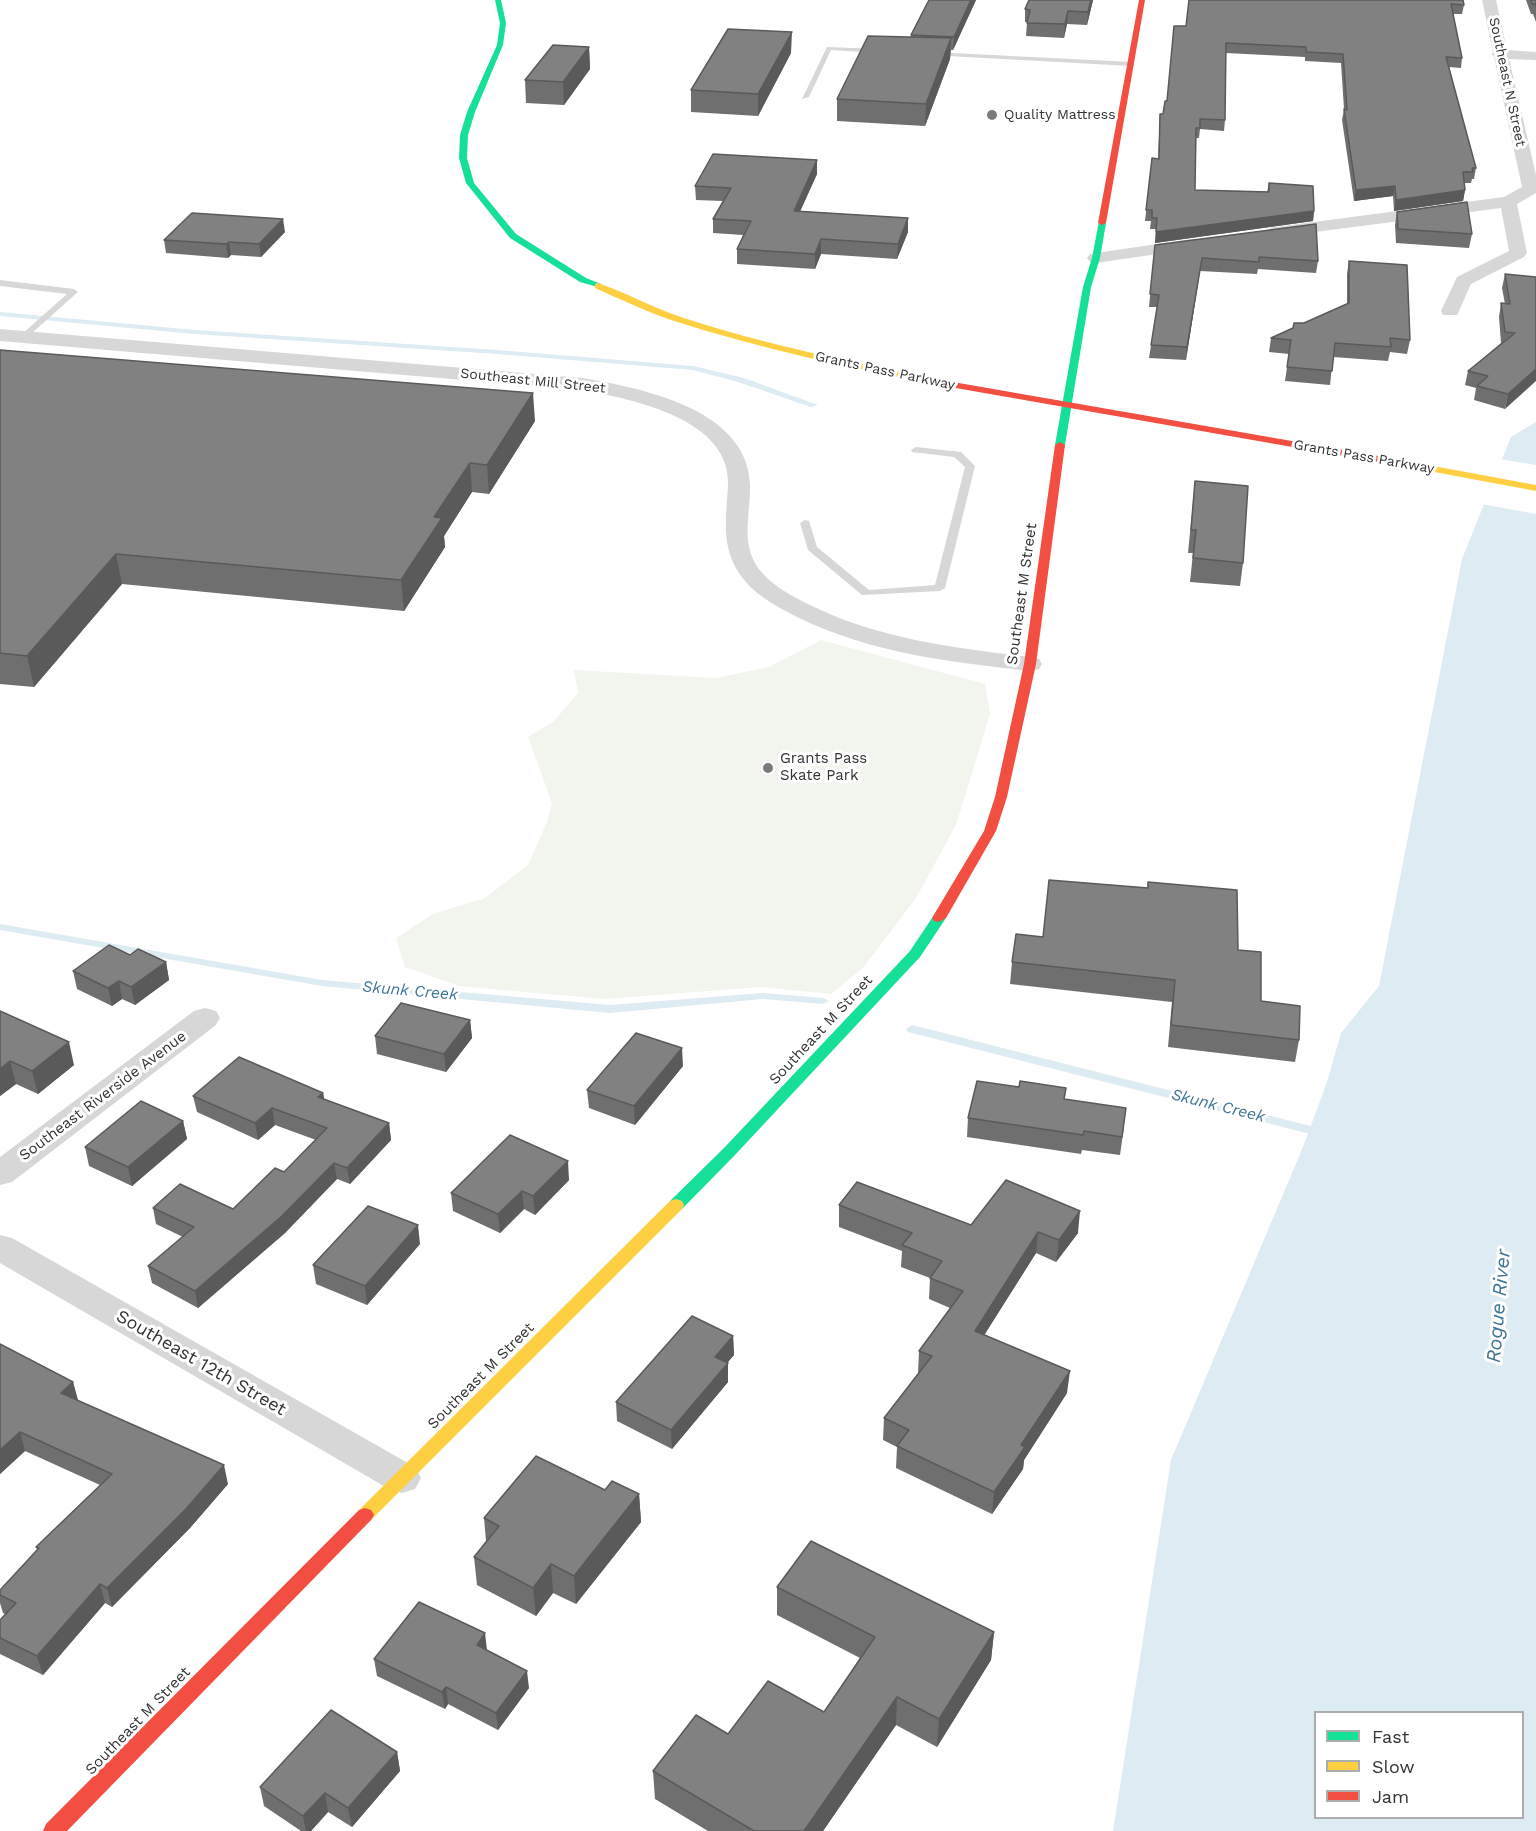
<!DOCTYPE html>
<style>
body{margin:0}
#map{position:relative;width:1536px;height:1831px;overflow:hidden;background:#fff;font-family:"Work Sans",sans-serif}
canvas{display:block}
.legend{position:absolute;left:1314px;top:1711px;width:210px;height:108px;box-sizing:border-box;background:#fff;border:2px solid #adadad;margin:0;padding:8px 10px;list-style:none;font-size:18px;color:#333}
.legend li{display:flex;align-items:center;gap:12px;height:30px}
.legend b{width:30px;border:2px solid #adadad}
</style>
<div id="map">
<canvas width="1536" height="1831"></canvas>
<ul class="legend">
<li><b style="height:8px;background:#16e098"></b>Fast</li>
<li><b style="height:8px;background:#ffcf43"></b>Slow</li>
<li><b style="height:8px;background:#f24e42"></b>Jam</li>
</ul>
</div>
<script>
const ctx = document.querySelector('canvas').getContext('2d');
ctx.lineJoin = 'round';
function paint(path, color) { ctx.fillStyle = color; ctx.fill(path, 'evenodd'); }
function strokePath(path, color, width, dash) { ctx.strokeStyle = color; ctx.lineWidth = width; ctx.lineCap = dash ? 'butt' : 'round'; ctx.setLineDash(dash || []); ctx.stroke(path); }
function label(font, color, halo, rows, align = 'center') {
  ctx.font = font + ' "Work Sans",sans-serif'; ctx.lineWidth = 6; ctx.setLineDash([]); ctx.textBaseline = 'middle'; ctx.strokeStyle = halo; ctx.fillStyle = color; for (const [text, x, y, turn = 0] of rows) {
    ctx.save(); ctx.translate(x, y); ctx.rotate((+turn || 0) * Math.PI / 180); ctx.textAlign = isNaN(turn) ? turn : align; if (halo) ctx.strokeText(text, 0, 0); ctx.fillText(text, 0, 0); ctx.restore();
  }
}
paint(new Path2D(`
 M821,640L985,684L990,714L956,825L916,898L863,968L831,994L761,987L604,999L459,986L405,967L396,938L433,914L485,898L528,865L547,822L552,803L528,737L554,721L578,693L574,670L716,678L769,667Z`), '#f1f5ed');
paint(new Path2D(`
 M1536,422V1831H1113L1171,1460L1303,1147L1327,1082L1341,1033L1379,986L1462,559L1511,437ZM1316,1712H1522V1818H1316Z`), '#ddebf3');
paint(new Path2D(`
 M1499,459L1536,465V514L1481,504Z`), '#fff');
paint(new Path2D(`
 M0,312L195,330L497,350L693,366L744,378L818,405L811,407L738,382L693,370L497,354L195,334L0,316Z
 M0,924L322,980L610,1005L763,993L823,998L829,1001L823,1004L763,999L610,1013L322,986L0,930Z
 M912,1025L1322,1129L1326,1130L1328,1133L1326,1136L1322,1137L908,1032L906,1029Z`), '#ddebf3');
paint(new Path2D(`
 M827,47L880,49L883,51L880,53L831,50L809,97L802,99Z
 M932,52L1131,62L1134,64L1131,66L930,55Z
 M0,280L74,289L78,292L24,340L21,339V335L67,294L0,286Z
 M916,447L961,452L975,466L945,588L940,591L862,595L808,550L800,523L805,520L809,521L817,547L869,590L935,585L965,467L954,457L912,452L911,450Z`), '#d7d7d7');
paint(new Path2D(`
 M1482,0H1496L1507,50L1536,52V60L1509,59L1536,175V193L1517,204L1527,253L1524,257L1471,284L1459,311L1457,315H1443L1441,311L1457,277L1509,251L1501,208L1276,237L1270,236L1267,232L1270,228L1276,227L1504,197L1522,187L1494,57L1492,54L1493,52Z
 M1192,239L1198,240L1201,244L1198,248L1096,263L1090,262L1087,258L1090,254L1096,253Z
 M0,329L582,378C640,388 747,408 750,484C751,512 740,542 758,568C771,585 791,596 810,605C879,639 954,648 1030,657L1039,659L1042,664L1039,669L1030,671C950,662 870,653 797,617C778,607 758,597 745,581C720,551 726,522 728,486C732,419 632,399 582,390L0,341Z
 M205,1008L216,1011L220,1018L216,1025L12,1182L0,1185V1157L194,1011Z
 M0,1235L12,1238L415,1467L421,1478L415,1489L402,1493L389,1489L0,1263Z`), '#d7d7d7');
paint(new Path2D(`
 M495,0H501L506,23L503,45L475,112L468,135L467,158L474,183L516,234L586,278L601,284V288L580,282L510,238L466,183L459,158L460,135L467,112L497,45L500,23Z
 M1099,221L1106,223L1100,258L1091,287L1065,445L1060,448L1055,445L1083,287L1092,258Z
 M939,914L946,918L920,957L734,1156L682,1209H670L668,1205L670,1201L724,1148L910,951L934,915Z`), '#16e098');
paint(new Path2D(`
 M598,283C625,292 651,307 678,316C768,346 861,364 953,382L958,385L953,388C858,369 763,350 671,320C645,311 620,299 595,288V284Z
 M1401,460L1536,485V491L1397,465V461Z
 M676,1199L682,1201L684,1205L682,1209L371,1520L365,1522L359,1520L356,1515L359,1510L670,1201Z`), '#ffcf43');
paint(new Path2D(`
 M1139,0H1145L1106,223L1102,225L1098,223Z
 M953,382L1401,460L1406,463L1401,466L950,387V383Z
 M1060,442L1065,445L1036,664L1007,797L996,831L946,918L939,922L934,921L932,918L984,831L995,797L1024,664L1055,445Z
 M365,1508L371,1510L374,1515L371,1520L67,1831H43L46,1824L359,1510Z`), '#f24e42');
paint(new Path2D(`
 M976,0L953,50H951L950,59L925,126L837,121V99L911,37V35Z
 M1093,0L1087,25L1067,24L1064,38L1026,36L1027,22H1025V9Z
 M1189,0L1464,5L1462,14H1453L1462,58L1461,68L1449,67L1476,168L1474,179H1472L1471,183H1464L1465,190L1463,201L1394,211L1393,196L1354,201L1342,120L1344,109L1341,63L1305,61V57L1226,53L1225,120L1224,131L1200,129L1199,138H1196L1195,190L1267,192L1269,183L1314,211L1313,221L1155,243L1156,229H1150L1151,221H1145L1152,158L1158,159L1160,114H1163L1167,101L1186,26Z
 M1526,0H1536V22L1533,14H1531Z
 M589,47L590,69L564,105L526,103L525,80Z
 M791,53L758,116L691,112V90Z
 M817,174L800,211L908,218V232L897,259L821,254L815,269L737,264V249L743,235L713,233V219L723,201L696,200L695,186Z
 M1397,212L1472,234L1469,248L1396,243L1395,225Z
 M285,232L261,257L231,255L228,258L166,253L164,240Z
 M1155,245L1318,261L1316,273L1258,269L1257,274L1200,271L1186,360L1149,358L1157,307H1149Z
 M1349,261L1410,340L1407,354L1390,352L1388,361L1333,357L1330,385L1285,381L1289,354L1269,352L1271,338L1347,304V274Z
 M1505,274L1536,277L1505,409L1474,400L1476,388L1465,385L1468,371L1501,343L1499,317L1501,303L1505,304L1502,288Z
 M0,350L535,421L489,494L472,492L444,536L445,547L404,611L122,584L34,687L0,684Z
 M1195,481L1243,563L1240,586L1190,582L1193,553H1188Z
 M1148,882L1238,950L1261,1001L1299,1040L1295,1062L1168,1047L1172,1002L1010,984L1012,962L1043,937L1147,888Z
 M130,955L166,962L169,980L135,1005L122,999L112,1006L77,989L73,971Z
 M0,1011L74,1065L38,1094L16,1084L0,1096Z
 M470,1020L472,1038L446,1072L377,1054L375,1036Z
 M683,1066L635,1125L589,1108L587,1090Z
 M323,1093L324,1099L389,1123L391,1140L350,1184L337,1179L285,1233L198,1308L152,1283L148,1266L183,1237L156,1224L153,1208L233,1209L284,1172L316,1140L275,1125L258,1140L197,1112L193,1096Z
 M1065,1099L1124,1127L1120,1155L1082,1150L1081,1154L967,1137L968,1118Z
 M183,1121L187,1139L132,1186L89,1166L85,1147Z
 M569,1180L535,1215L524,1209L500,1233L453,1211L451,1193Z
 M839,1205L971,1225L1078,1233L1056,1262L1036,1253L984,1335L1067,1393L1024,1460L1023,1469L992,1514L896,1468L897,1447L883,1440L884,1418L919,1373H918L919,1351L950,1308L929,1299L930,1278L901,1267L902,1251L839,1227Z
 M420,1244L367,1305L316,1284L313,1265Z
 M733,1336L734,1355L727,1363H728V1382L672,1449L617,1421L616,1402Z
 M0,1344L73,1382L78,1400L228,1484L190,1528L112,1607L105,1603L43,1675L0,1654V1620L5,1614L3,1613L0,1603V1590L37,1550L36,1547L100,1485L25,1451L0,1474Z
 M605,1490L639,1494L641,1522L576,1604L553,1593L536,1616L477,1585L474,1557L486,1541L484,1518Z
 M777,1587L994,1632L991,1660L937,1747L896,1725L823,1831H708L655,1799L653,1771L728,1734L824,1712L860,1658L777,1615Z
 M374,1659L529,1688L498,1730L448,1704L445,1709L377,1676Z
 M397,1752L400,1771L352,1827L328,1812L311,1831H301L264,1806L260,1787Z`), '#6f6f6f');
paint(new Path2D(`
 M971,0H976L953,50L954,37Z
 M1091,0H1093L1087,25L1088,12Z
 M1068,11L1067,24L1064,38L1065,24Z
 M792,32L791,53L758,116V94Z
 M951,38L950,59L925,126L926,104Z
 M589,47L590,69L564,105L563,82Z
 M817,160V174L794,225V211Z
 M1395,186L1393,196L1354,201L1356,190Z
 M1465,190L1463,201L1394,211L1396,200Z
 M1314,211L1313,221L1155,243L1156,232Z
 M908,218V232L897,259L898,244Z
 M283,219L285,232L261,257L259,244Z
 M821,239V254L815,269V254Z
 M229,242L231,255L228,258L226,244Z
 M1202,258L1200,271L1186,360L1187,347Z
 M1536,369V381L1505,409L1508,394Z
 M533,393L535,421L489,494L487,465Z
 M470,463L472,492L444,536L445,547L404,611L401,580L434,517Z
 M116,554L122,584L34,687L27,656Z
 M166,962L169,980L135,1005L131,987Z
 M119,981L122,999L112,1006L108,988Z
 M470,1020L472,1038L446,1072L444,1054Z
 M69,1042L74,1065L38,1094L32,1071Z
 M682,1048L683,1066L635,1125L634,1106Z
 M10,1061L16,1084L0,1096V1069Z
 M323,1093L326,1109L318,1097Z
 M272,1108L275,1125L258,1140L255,1123Z
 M183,1121L187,1139L132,1186L128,1167Z
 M389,1123L391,1140L350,1184L347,1168Z
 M568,1161L569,1180L535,1215L533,1196Z
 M334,1163L337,1179L285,1233L198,1308L195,1291Z
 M522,1191L524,1209L500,1233L498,1214Z
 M1080,1211L1078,1233L1056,1262L1059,1240Z
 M418,1225L420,1244L367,1305L365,1286Z
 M1038,1232L1036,1253L973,1353L975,1331Z
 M733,1336L734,1355L716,1376L715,1357Z
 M728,1363V1382L672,1449L671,1430Z
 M1070,1371L1067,1393L1024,1460L1023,1469L992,1514L994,1492L1021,1445Z
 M73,1382L78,1401L61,1393Z
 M20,1432L25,1451L0,1474V1450Z
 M224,1465L228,1484L190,1528L112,1607L107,1588Z
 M639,1494L641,1522L576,1604L574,1576Z
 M551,1564L553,1593L536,1616L533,1588Z
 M100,1584L105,1603L43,1675L37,1656Z
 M994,1632L991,1660L937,1747L939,1719Z
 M485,1633L487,1650L477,1645Z
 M527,1671L529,1688L498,1730L496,1713Z
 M446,1687L448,1704L445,1709L442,1692Z
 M897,1697L896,1725L823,1831H804Z
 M397,1752L400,1771L352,1827L348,1808Z
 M325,1793L328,1812L311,1831H306L303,1816Z`), '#5a5a5a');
const building = new Path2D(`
 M929,0H971L954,37L911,35Z
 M1029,0H1091L1088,12L1068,11L1065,24L1027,23L1030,10L1025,9Z
 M1189,0H1463L1464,5L1451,4L1462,58L1446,57L1476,168H1472L1473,172H1463L1465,190L1396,200L1395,186L1356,190L1344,109L1347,110L1343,54L1306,52V47L1226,43L1225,120L1200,119V128H1196L1195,190L1269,192V183L1313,186L1314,211L1156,232L1157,218H1152V210H1146L1152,158L1159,159L1160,114H1163L1165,101H1167L1174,26H1186Z
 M1531,0H1536V6L1535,4H1532Z
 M728,29L792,32L758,94L691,90Z
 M868,36L951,38L926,104L837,99Z
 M553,45L589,47L563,82L525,80Z
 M713,154L817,160L794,211L908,218L898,244L821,239L815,254L737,249L751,221L713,219L731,188L695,186Z
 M1467,202L1472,234L1398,229L1397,212Z
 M192,213L283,219L259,244L229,242L226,244L164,240Z
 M1316,224L1318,261L1259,257V262L1202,258L1187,347L1151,345L1159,295L1150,294L1155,245Z
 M1349,261L1407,265L1410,340L1390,338L1391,347L1335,343L1332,371L1287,367L1291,340L1271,338L1293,328L1294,323H1304L1349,303Z
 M1505,274L1536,277V369L1508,394L1477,386L1488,376L1468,371L1515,333L1505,332L1501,303L1510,304Z
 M0,350L533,393L487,465L470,463L434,517L442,518L401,580L116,554L27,656L0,653Z
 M1195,481L1248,486L1243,563L1193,558L1196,530H1191Z
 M1049,880L1148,888V882L1237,890L1238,950L1261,952V1001L1300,1006L1299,1040L1171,1025L1175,980L1012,962L1016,934L1043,937Z
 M109,945L130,955L138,949L166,962L131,987L119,981L108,988L73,971Z
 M401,1003L470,1020L444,1054L375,1036Z
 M0,1011L69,1042L32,1071L10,1061L0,1069Z
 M636,1033L682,1048L634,1106L587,1090Z
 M239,1057L323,1093L318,1097L389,1123L347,1168L334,1163L282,1216L195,1291L148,1266L194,1227L153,1208L180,1184L233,1209L275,1168L284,1172L327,1128L272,1108L255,1123L193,1096Z
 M977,1081L1019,1087L1020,1081L1066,1088L1064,1099L1126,1108L1122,1137L1084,1131L1083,1135L968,1118Z
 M141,1101L183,1121L128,1167L85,1147Z
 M510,1135L568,1161L533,1196L522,1191L498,1214L451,1193Z
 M1006,1180L1080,1211L1059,1240L1038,1232L975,1331L1070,1371L1021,1445L1025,1447L994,1492L897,1446L909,1430L884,1418L932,1356L919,1351L963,1291L930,1278L942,1261L902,1245L912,1233L839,1205L857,1182L971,1225Z
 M368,1206L418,1225L365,1286L313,1265Z
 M692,1316L733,1336L715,1357L728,1363L671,1430L616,1402Z
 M0,1344L73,1382L61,1393L224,1465L186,1509L107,1588L100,1584L37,1656L0,1638V1620L16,1603L0,1595V1590L39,1548L36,1547L112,1474L20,1432L0,1450Z
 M536,1456L605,1490L612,1481L639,1494L574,1576L551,1564L533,1588L474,1557L499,1526L484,1518Z
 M811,1541L994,1632L939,1719L897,1697L804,1831H754L653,1771L696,1715L728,1734L768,1681L824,1712L875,1637L777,1587Z
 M419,1602L485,1633L477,1645L527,1671L496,1713L446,1687L442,1692L374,1659Z
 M331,1710L397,1752L348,1808L325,1793L303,1816L260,1787Z`);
paint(building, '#818181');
strokePath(building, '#5a5a5a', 1.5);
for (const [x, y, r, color] of [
 [992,115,6,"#7a7a7a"],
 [768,768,6,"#7a7a7a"]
]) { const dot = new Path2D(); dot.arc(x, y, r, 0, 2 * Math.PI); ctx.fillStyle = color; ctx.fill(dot); strokePath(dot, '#fff', 2); }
label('14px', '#333', '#fff', [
 ["Southeast N Street",1507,82,78],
 ["Grants Pass Parkway",885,371,12],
 ["Southeast Mill Street",533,381,6],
 ["Grants Pass Parkway",1364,457,10]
]);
label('14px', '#333', '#fff', [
 ["Quality Mattress",1004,115]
], 'left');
label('15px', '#333', '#fff', [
 ["Southeast M Street",1022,594,-82],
 ["Southeast M Street",821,1030,-47],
 ["Southeast Riverside Avenue",103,1096,-37],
 ["Southeast M Street",481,1376,-45],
 ["Southeast M Street",138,1721,-46]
]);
label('15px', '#333', '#fff', [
 ["Grants Pass",780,759],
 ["Skate Park",780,776]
], 'left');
label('italic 16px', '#3f7597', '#fff', [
 ["Skunk Creek",410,991,5],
 ["Skunk Creek",1218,1106,14]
]);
label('18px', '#333', '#fff', [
 ["Southeast 12th Street",201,1363,30]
]);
label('italic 20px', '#3f7597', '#fff', [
 ["Rogue River",1499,1306,-85]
]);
</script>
